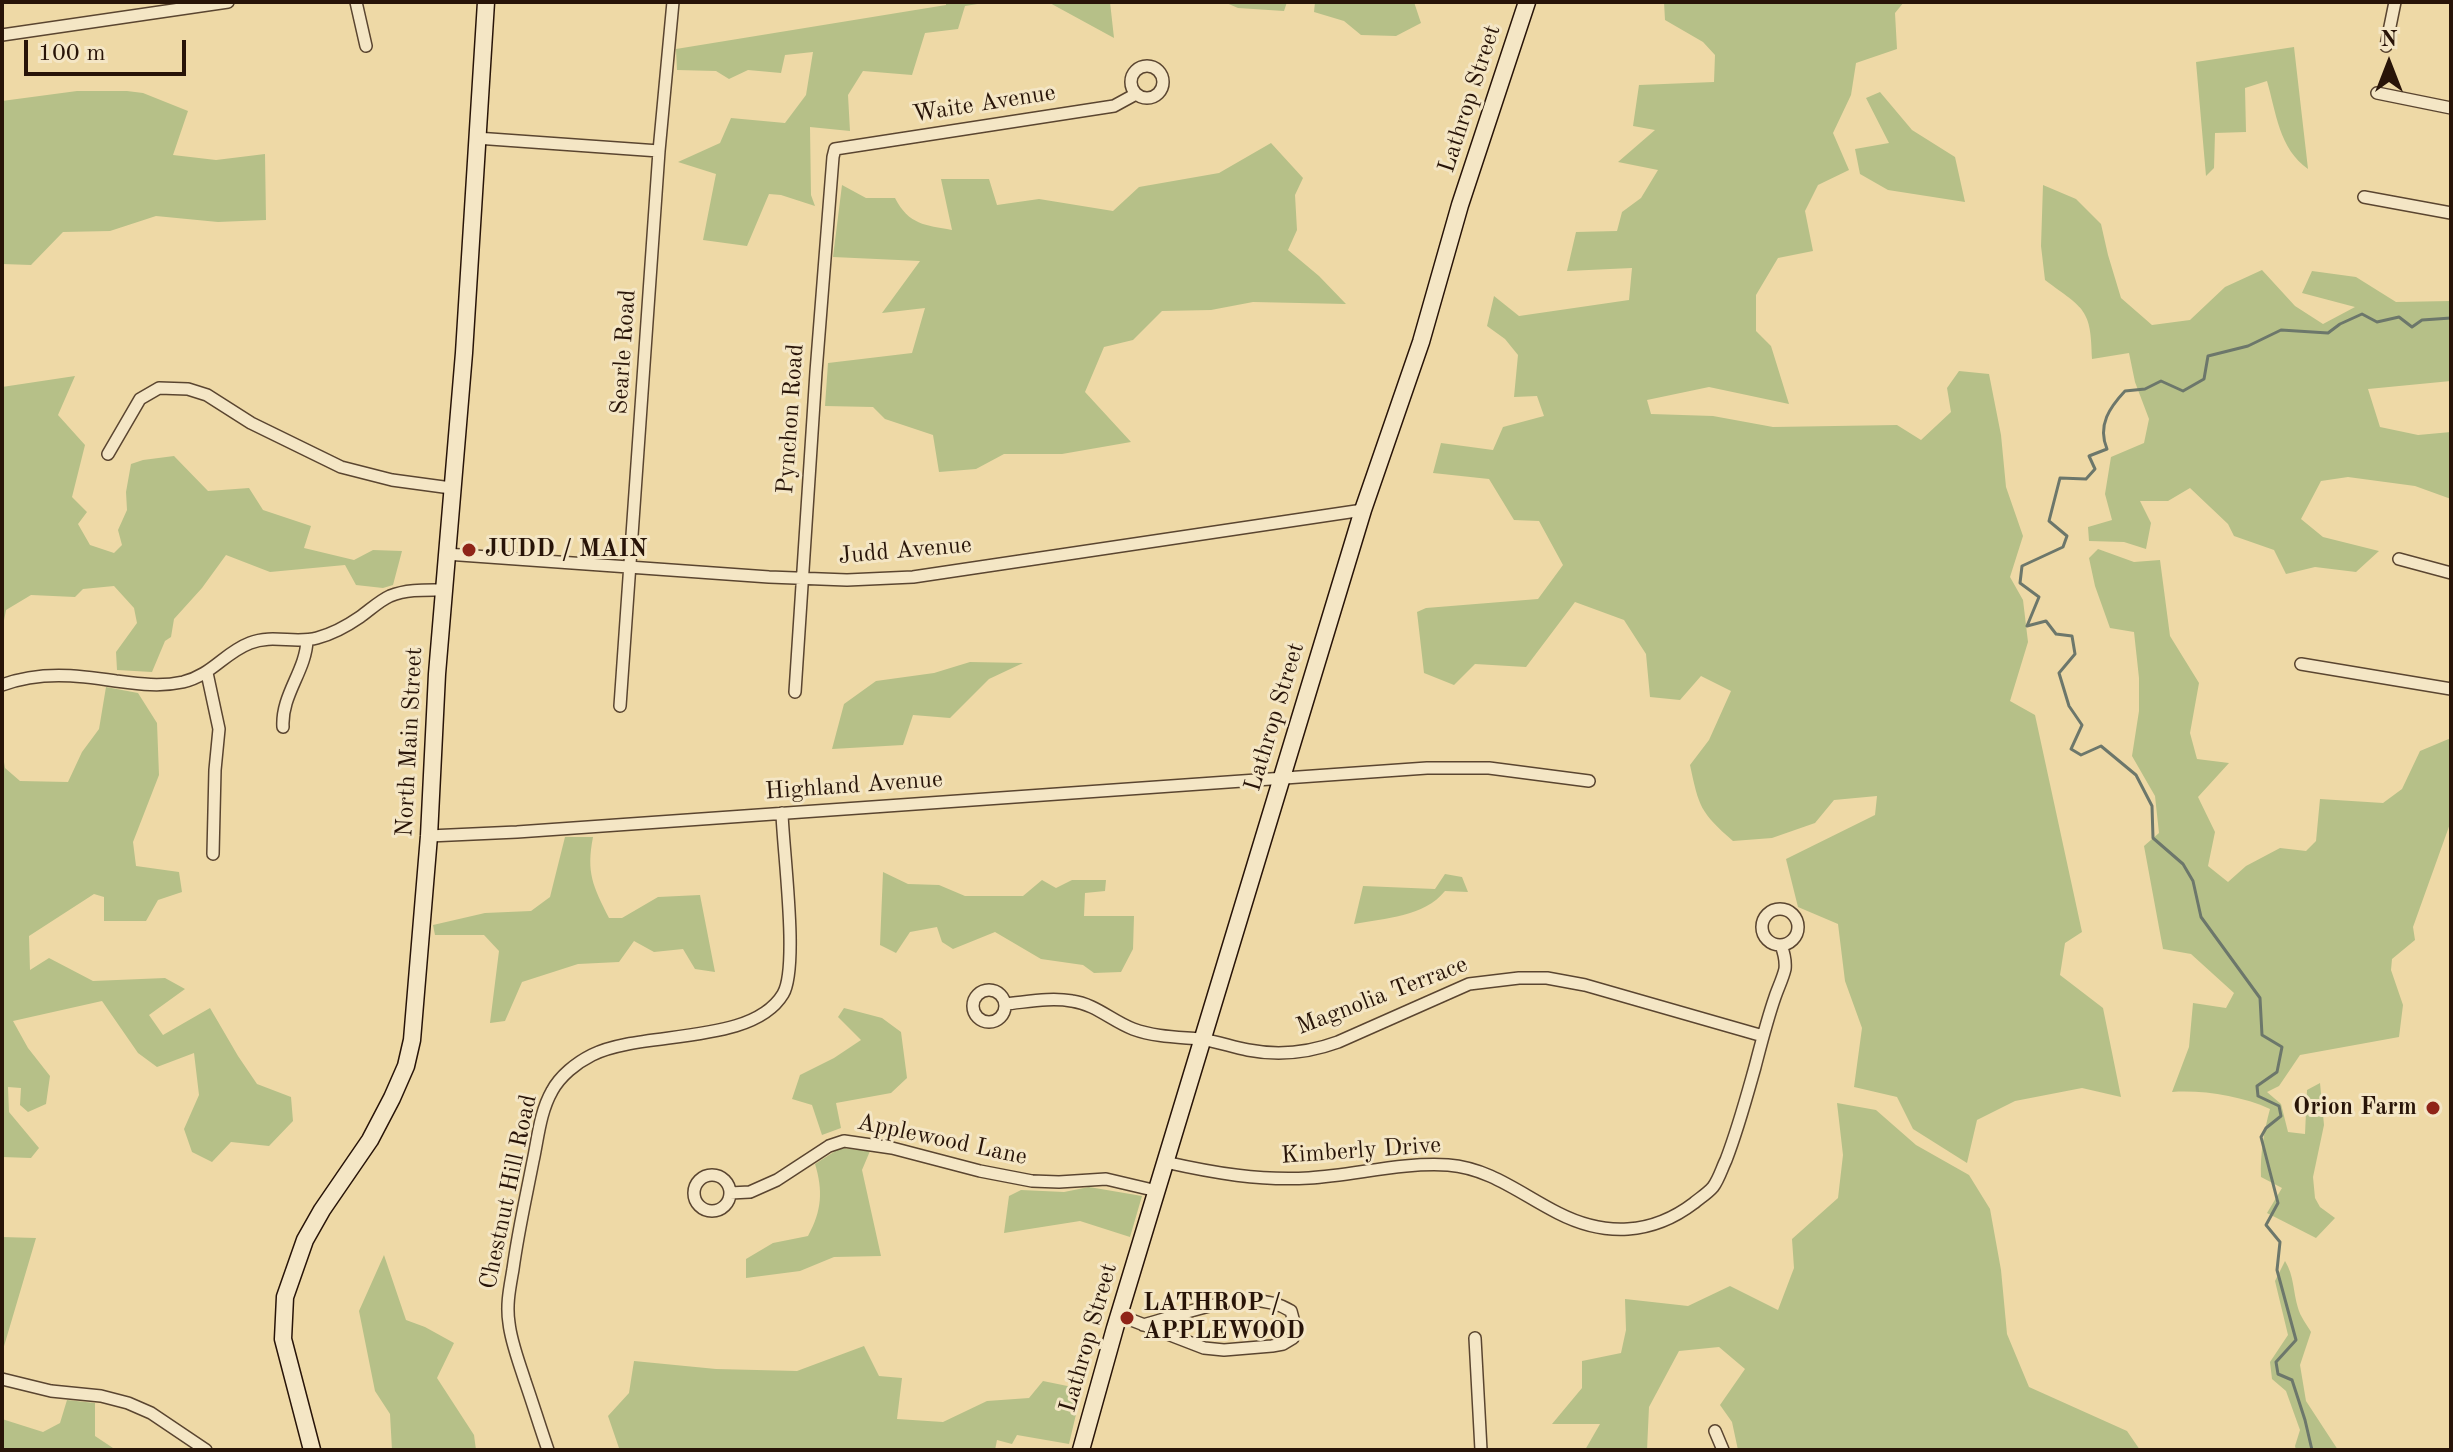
<!DOCTYPE html>
<style>
body{margin:0}
#map{position:relative;width:2453px;height:1452px;overflow:hidden;background:#eed9a6;font-family:"Old Standard TT",serif}
canvas{display:block}
.frame{position:absolute;inset:0;border:4px solid #281408;pointer-events:none}
.north{position:absolute;left:2349px;top:24px;width:80px;height:80px;-webkit-text-stroke:6px #f4e6c5;paint-order:stroke;rotate:0deg;font-size:22px;font-weight:700;line-height:32px;text-align:center;color:#281408}
.north::after{content:'';display:block;margin:auto;width:28px;height:36px;background:#281408;clip-path:polygon(50% 0,100% 100%,50% 72%,0 100%)}
.scale{position:absolute;left:24px;top:40px;width:162px;height:36px;box-sizing:border-box;border:4px solid #281408;border-top:0;padding-left:10px;font-size:24px;line-height:28px;white-space:nowrap;color:#281408;-webkit-text-stroke:6px #f4e6c5;paint-order:stroke}
</style>
<div id="map">
<canvas width="2453" height="1452"></canvas>
<div class="frame"></div>
<div class="north">N</div>
<div class="scale">100 m</div>
</div>
<script>
const ctx = document.querySelector('canvas').getContext('2d');
ctx.lineJoin = 'round';
function paint(path, color) { ctx.fillStyle = color; ctx.fill(path, 'evenodd'); }
function strokePath(path, color, width, dash) { ctx.strokeStyle = color; ctx.lineWidth = width; ctx.lineCap = dash ? 'butt' : 'round'; ctx.setLineDash(dash || []); ctx.stroke(path); }
function label(font, color, halo, rows, align = 'center') {
  ctx.font = font + ' "Old Standard TT",serif'; ctx.lineWidth = 6; ctx.setLineDash([]); ctx.textBaseline = 'middle'; ctx.strokeStyle = halo; ctx.fillStyle = color; for (const [text, x, y, turn = 0] of rows) {
    ctx.save(); ctx.translate(x, y); ctx.rotate((+turn || 0) * Math.PI / 180); ctx.textAlign = isNaN(turn) ? turn : align; if (halo) ctx.strokeText(text, 0, 0); ctx.fillText(text, 0, 0); ctx.restore();
  }
}
paint(new Path2D(`
 M946,2H990L965,6L958,29L925,33L912,75L863,71L848,95L850,131L810,127L811,195L815,206L781,195L769,194L747,246L703,240L716,174L678,162L720,143L731,118L785,123L806,95L813,52L785,55L781,73L748,70L729,79L716,71L677,70L676,49L946,5Z
 M1048,2H1110L1114,38Z
 M1224,2H1287L1284,11L1238,8Z
 M1315,2H1414L1421,23L1396,36L1361,35L1344,21L1314,12Z
 M1664,2H1904L1895,13L1897,49L1856,63L1851,95L1833,133L1849,170L1818,185L1805,211L1813,251L1778,258L1756,295V331L1771,346L1789,404L1709,387L1647,400L1651,414L1713,416L1773,427L1897,425L1921,440L1951,412L1947,388L1959,371L1989,374L2001,435L2006,487L2023,536L2010,577L2023,600L2028,642L2010,701L2035,715L2082,932L2065,943L2060,975L2103,1008L2121,1097L2082,1088L2015,1101L1977,1120L1967,1163L1913,1129L1897,1097L1854,1087L1862,1028L1845,981L1838,924L1798,907L1786,859L1875,815L1877,796L1834,800L1815,823L1772,838L1733,841C1700,812 1699,807 1690,765L1709,740L1731,691L1701,676L1680,700L1650,697L1646,654L1624,620L1575,602L1526,667L1475,664L1454,685L1424,673L1417,612L1426,608L1538,599L1563,565L1539,521L1514,520L1489,479L1433,473L1441,443L1493,450L1503,427L1544,416L1537,396L1514,397L1518,355L1505,339L1487,326L1494,296L1519,316L1629,300L1632,268L1567,271L1576,232L1617,231L1622,212L1641,198L1658,170L1618,162L1655,130L1633,126L1639,85L1714,82L1715,55L1703,42L1665,20Z
 M2294,47L2308,169C2279,149 2276,112 2267,81L2245,88L2246,132L2215,133L2214,168L2206,176L2196,62Z
 M77,91H127L143,93L188,111L173,155L216,160L265,154L266,220L218,222L156,216L110,231L63,232L31,265L2,264V101Z
 M1880,92L1912,130L1955,157L1965,202L1888,190L1860,174L1855,149L1889,143L1866,98Z
 M1271,143L1303,178L1295,195L1297,230L1288,250L1319,276L1346,304L1253,302L1211,310L1162,311L1133,340L1104,347L1085,392L1131,442L1062,454H1004L976,469L939,472L933,435L885,419L873,407L825,406L828,363L912,353L925,308L882,313L920,261L833,257L842,185L866,198H895C909,225 925,225 952,230L941,179H989L997,205L1039,199L1113,211L1139,187L1219,173Z
 M2043,185L2076,199L2101,224L2108,255L2121,298L2152,325L2190,320L2225,287L2262,270L2295,306L2323,324L2355,307L2302,293L2312,271L2356,277L2396,302L2451,301V381L2368,389L2380,427L2418,435L2451,432V499L2415,486L2348,477L2321,481L2301,519L2323,537L2379,551L2356,572L2315,567L2286,574L2274,550L2234,536L2228,524L2190,488L2168,501H2140L2151,523L2146,549L2124,542L2089,541L2088,527L2112,520L2105,494L2111,457L2144,443L2149,419L2135,382L2129,353L2092,359C2091,308 2085,310 2045,280L2041,246Z
 M75,376L58,415L85,445L72,497L87,512L78,524L90,545L114,553L122,545L118,530L127,510L126,492L131,464L143,460L174,456L208,491L249,488L263,510L311,526L304,548L354,560L373,550L402,551L393,585L383,588L356,585L345,565L270,572L226,555L202,588L174,619L171,637L165,641L152,672L117,670L116,652L137,623L134,608L114,586L83,589L75,597L31,595L6,610L2,631V387Z
 M2098,549L2134,562L2160,560L2170,636L2199,683L2190,733L2197,759L2229,763L2198,797L2215,832L2208,866L2228,882L2246,866L2280,848L2306,851L2316,841L2320,799L2383,803L2402,789L2420,751L2451,738V821L2413,927L2415,940L2392,959L2391,970L2403,1005L2399,1037L2300,1055L2279,1086L2267,1092L2281,1104L2288,1132L2305,1134L2307,1090L2320,1083L2324,1125L2313,1177L2315,1198L2320,1207L2335,1218L2316,1238L2267,1213L2282,1188L2261,1177C2260,1154 2264,1131 2270,1109C2241,1096 2204,1090 2172,1092L2189,1047L2193,1003L2226,1008L2234,993L2191,954L2163,949L2144,846L2159,833L2155,796L2132,756L2139,711V678L2134,632L2110,628L2095,586L2089,558Z
 M970,662L1023,663L989,679L950,718L913,715L903,745L832,749L844,704L876,681L934,673Z
 M106,687L138,693L157,723L159,775L133,842L136,866L179,872L182,892L158,900L146,921H104V897L94,894L29,936L30,970L49,958L93,981L165,978L185,989L149,1015L163,1035L210,1008L238,1056L257,1084L291,1097L293,1121L269,1146L231,1142L212,1162L192,1152L184,1129L199,1095L194,1053L157,1067L138,1053L102,1001L13,1021L28,1048L50,1076L46,1104L28,1112L20,1105L21,1088L8,1087L9,1112L39,1148L31,1158L2,1157V750L5,768L20,781L68,782L82,752L99,729Z
 M565,837H593C586,873 593,886 609,918H622L658,897L700,895L715,972L695,969L683,949L654,952L634,941L619,962L578,964L522,982L505,1021L490,1023L499,951L484,935H435L433,925L485,913L531,911L550,897Z
 M883,872L908,884L939,885L965,896H1023L1042,880L1056,888L1072,880H1106L1105,891L1085,893L1084,916H1134L1133,949L1121,972L1094,973L1083,965L1041,959L995,932L953,949L942,942L937,927L910,932L896,953L880,945Z
 M1445,874L1462,877L1468,892L1445,891C1424,917 1385,918 1354,924L1363,886L1435,889Z
 M844,1008L882,1018L901,1032L907,1078L891,1093L836,1103L841,1128L822,1135L812,1105L792,1099L800,1075L834,1058L861,1040L838,1017Z
 M1837,1103L1876,1110L1916,1145L1969,1175L1990,1209L2001,1270L2007,1334L2029,1387L2127,1431L2140,1450H1738L1732,1422L1720,1405L1745,1369L1719,1347L1679,1351L1649,1407L1647,1450H1585L1600,1424H1552L1582,1388V1361L1621,1353L1626,1330L1625,1299L1688,1306L1730,1286L1778,1310L1794,1268L1792,1239L1838,1198L1843,1155Z
 M840,1148L870,1151L862,1170L881,1256L834,1257L800,1271L746,1278V1259L773,1243L808,1236C822,1211 823,1190 815,1164Z
 M1089,1187L1142,1196L1130,1237L1080,1221L1004,1233L1009,1196L1021,1190L1064,1192Z
 M2,1237L36,1238L2,1353Z
 M384,1255L406,1320L425,1327L454,1343L437,1378L474,1435L476,1450H392L390,1414L375,1391L359,1311Z
 M2285,1261C2294,1275 2293,1292 2298,1308C2300,1316 2307,1325 2311,1332L2300,1365L2306,1401L2338,1450H2296L2295,1446L2300,1430L2286,1391L2272,1379L2270,1362L2288,1335L2275,1281Z
 M864,1346L879,1376L902,1378L897,1419L943,1422L987,1401L1029,1398L1043,1381L1082,1389L1069,1444L1017,1435L1012,1444L997,1440L995,1450H628L619,1448L608,1416L629,1393L634,1361L716,1369L797,1371Z
 M67,1400L95,1403V1436L116,1450H2V1419L43,1432L60,1423Z`), '#b6c088');
strokePath(new Path2D(`
 M2312,1450L2305,1420L2292,1380L2278,1374L2276,1362L2296,1340L2277,1270L2280,1242L2266,1225L2278,1203L2261,1137L2266,1128L2281,1116L2279,1106L2258,1096L2257,1086L2277,1072L2282,1047L2262,1035L2260,998L2201,917L2193,881L2183,864L2153,838L2152,806L2136,775L2101,746L2081,755L2071,749L2082,725L2069,706L2059,673L2075,654L2072,636L2056,634L2046,621L2027,626L2039,597L2020,583L2022,566L2063,547L2067,536L2049,521L2060,478L2086,479L2095,469L2089,456L2107,449C2097,425 2110,407 2125,391L2145,389L2161,381L2183,391L2204,379L2208,356L2248,346L2281,330L2328,333L2340,324L2362,314L2377,322L2399,317L2412,327L2422,320L2451,318`), '#6c776b', 3);
const street = new Path2D(`
 M356,2L366,46
 M2,35L228,2
 M2386,46L2395,2
 M1131 82a16 16 0 1 1 32 0a16 16 0 1 1-32 0Z
 M2377,93L2451,108
 M476,138L659,151
 M2364,197L2451,213
 M108,454L140,399L159,388L188,389L207,395L251,423L341,467L392,480L451,488
 M446,554L769,577L847,580L913,577L1363,510
 M2399,559L2451,573
 M2301,664L2451,689
 M207,673L219,729L215,770L213,854
 M2,685C40,671 77,675 116,681C139,684 160,687 183,682C212,675 224,653 250,643C272,634 295,644 317,638C332,634 347,626 360,617C370,610 379,601 390,596C407,589 426,590 444,590
 M795,692L816,372L833,157L835,149L1114,106L1136,94
 M620,706L659,151L673,2
 M283,727C281,695 306,671 307,640
 M429,836L517,832L1427,768H1489L1589,781
 M1762 927a18 18 0 1 1 36 0a18 18 0 1 1-36 0Z
 M973 1006a16 16 0 1 1 32 0a16 16 0 1 1-32 0Z
 M1005,1004C1027,1002 1050,997 1072,1001C1095,1004 1112,1021 1133,1029C1155,1037 1177,1037 1200,1039C1216,1041 1232,1047 1248,1050C1279,1056 1308,1053 1338,1042L1469,984L1519,978H1547L1585,985L1763,1036
 M1165,1162C1214,1173 1260,1181 1309,1178C1356,1175 1402,1162 1448,1165C1490,1168 1522,1195 1558,1213C1605,1237 1652,1235 1694,1203C1700,1198 1708,1193 1713,1187C1719,1179 1722,1168 1726,1160C1738,1129 1746,1099 1755,1067C1761,1044 1767,1020 1775,997C1778,988 1783,978 1785,969C1786,960 1784,953 1781,945
 M694 1193a18 18 0 1 1 36 0a18 18 0 1 1-36 0Z
 M730,1193L750,1192L777,1180L829,1146L844,1141L892,1148L980,1171L1032,1181L1059,1182L1106,1179L1157,1191
 M1121,1316L1204,1348L1224,1350L1272,1346L1283,1344L1293,1338L1295,1326L1291,1311C1250,1285 1186,1314 1143,1325
 M1475,1338L1481,1450
 M2,1379L51,1391L101,1396L128,1403L151,1413L206,1450
 M1715,1431L1723,1450
 M548,1450C540,1427 533,1404 525,1381C519,1362 511,1342 509,1323C506,1304 510,1287 513,1269C518,1232 526,1197 533,1161C538,1138 540,1112 552,1091C560,1076 576,1063 592,1055C641,1030 752,1046 783,994C799,967 783,850 782,813`);
const secondary = new Path2D(`
 M312,1450L283,1339L285,1297L305,1240L322,1210L370,1140L392,1098L406,1066L412,1040L429,836L437,674L464,353L486,2
 M1081,1450L1115,1328L1363,510L1421,342L1460,205L1527,2`);
strokePath(street, '#5a4530', 14);
strokePath(secondary, '#281408', 19);
strokePath(street, '#f4e6c5', 11);
strokePath(secondary, '#f4e6c5', 16);
for (const [x, y, r, color] of [
 [469,550,8,"#8f2418"],
 [2433,1108,8,"#8f2418"],
 [1127,1318,8,"#8f2418"]
]) { const dot = new Path2D(); dot.arc(x, y, r, 0, 2 * Math.PI); ctx.fillStyle = color; ctx.fill(dot); strokePath(dot, '#f4e6c5', 3); }
label('24px', '#281408', '#f4e6c5', [
 ["Lathrop Street",1470,99,-72],
 ["Waite Avenue",984,104,-9],
 ["Searle Road",624,352,-86],
 ["Pynchon Road",791,419,-86],
 ["Judd Avenue",905,551,-5],
 ["Lathrop Street",1275,717,-73],
 ["North Main Street",410,742,-87],
 ["Highland Avenue",854,786,-4],
 ["Magnolia Terrace",1382,996,-21],
 ["Applewood Lane",942,1140,12],
 ["Kimberly Drive",1361,1151,-4],
 ["Chestnut Hill Road",509,1192,-78],
 ["Lathrop Street",1089,1338,-74]
]);
label('bold 24px', '#281408', '#f4e6c5', [
 ["JUDD / MAIN",485,550],
 ["Orion Farm",2417,1108,"right"],
 ["LATHROP /",1143,1304],
 ["APPLEWOOD",1143,1332]
], 'left');
</script>
